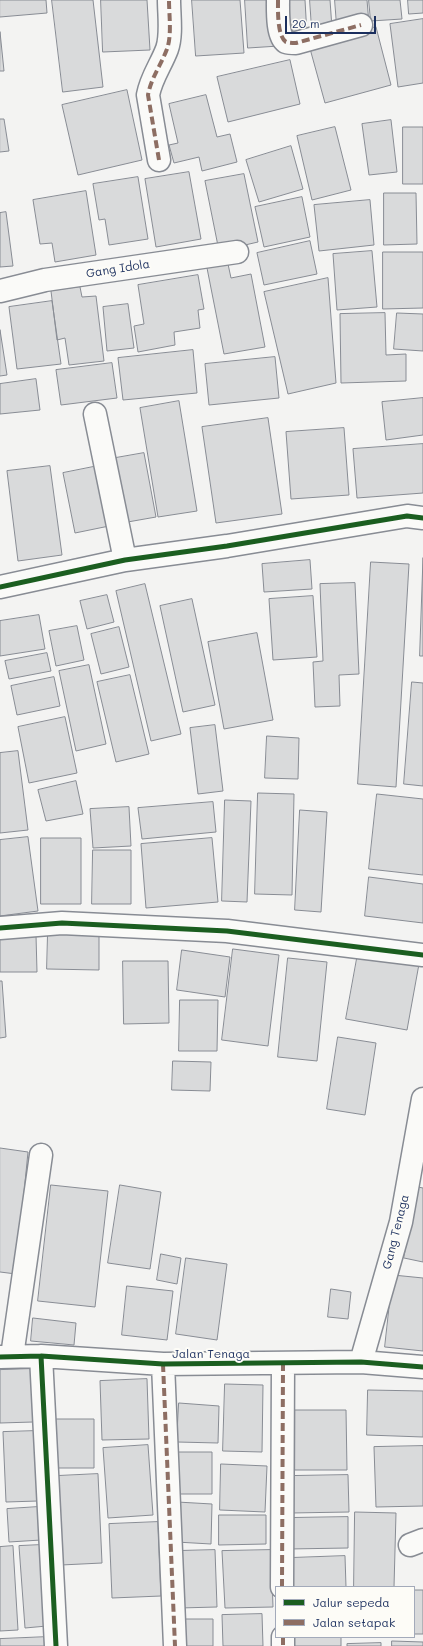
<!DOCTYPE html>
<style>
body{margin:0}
#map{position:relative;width:423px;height:1646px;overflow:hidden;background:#f3f3f2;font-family:Mali,sans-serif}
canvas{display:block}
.legend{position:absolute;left:275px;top:1586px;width:140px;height:52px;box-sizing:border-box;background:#fdfcf7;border:1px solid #a3aaba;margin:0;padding:5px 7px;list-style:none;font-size:12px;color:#1b2f5e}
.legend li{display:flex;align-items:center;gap:8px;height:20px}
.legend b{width:20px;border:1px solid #a3aaba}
.scale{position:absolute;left:285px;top:16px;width:91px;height:18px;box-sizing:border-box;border:2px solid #1b2f5e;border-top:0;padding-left:5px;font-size:12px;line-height:14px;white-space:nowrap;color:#1b2f5e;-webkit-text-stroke:3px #fdfcf7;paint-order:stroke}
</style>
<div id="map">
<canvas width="423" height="1646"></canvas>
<ul class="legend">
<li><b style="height:5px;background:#1b5e20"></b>Jalur sepeda</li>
<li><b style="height:5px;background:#8d6e63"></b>Jalan setapak</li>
</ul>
<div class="scale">20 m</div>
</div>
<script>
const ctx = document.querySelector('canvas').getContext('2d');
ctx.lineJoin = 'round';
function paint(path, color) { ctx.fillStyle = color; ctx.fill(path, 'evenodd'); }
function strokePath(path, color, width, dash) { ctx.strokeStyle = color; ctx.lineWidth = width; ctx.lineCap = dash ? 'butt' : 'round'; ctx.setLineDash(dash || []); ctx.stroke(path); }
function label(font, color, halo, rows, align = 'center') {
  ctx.font = font + ' Mali,sans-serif'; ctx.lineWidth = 4; ctx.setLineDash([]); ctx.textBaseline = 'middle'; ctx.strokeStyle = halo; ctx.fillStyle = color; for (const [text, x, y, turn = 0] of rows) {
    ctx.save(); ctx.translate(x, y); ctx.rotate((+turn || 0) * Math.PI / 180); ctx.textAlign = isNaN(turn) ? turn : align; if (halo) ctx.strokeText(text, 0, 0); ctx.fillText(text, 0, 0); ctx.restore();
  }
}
const building = new Path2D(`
 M0,0H46L47,13L0,17Z
 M52,0H93L103,87L63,92Z
 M101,0H147L150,50L103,52Z
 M192,0H240L244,53L196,56Z
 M245,0H276L279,46L248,48Z
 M285,0H305L307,35L287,37Z
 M310,0H330L332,28L312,29Z
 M335,0H367L369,24L337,26Z
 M369,0H400L402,19L371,21Z
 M408,0H423V13L409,14Z
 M423,19V83L398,87L390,24Z
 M376,27L391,85L325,103L309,45Z
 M0,32L4,71H0Z
 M290,60L300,104L228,122L217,77Z
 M127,90L142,160L78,175L62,105Z
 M206,95L217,137L230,134L237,162L202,171L199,157L174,163L169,145L178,143L169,104Z
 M0,119H4L9,151L0,152Z
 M391,120L397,172L369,175L362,124Z
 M335,127L351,190L312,200L297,136Z
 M403,127H423V184H403Z
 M291,146L303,189L259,202L246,160Z
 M189,172L201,239L156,247L145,179Z
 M244,174L258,242L219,251L205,181Z
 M138,177L148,239L109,245L105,219L99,220L93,184Z
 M86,191L96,255L55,262L52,243L40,244L33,200Z
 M384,193H416L417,244L384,245Z
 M302,197L310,237L264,247L255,207Z
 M370,200L374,245L319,251L314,205Z
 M6,212L13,266L0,267V213Z
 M310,241L317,274L264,285L257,253Z
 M372,251L377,307L337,310L333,254Z
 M383,252H423V308L383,309Z
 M228,264L231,278L251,274L265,347L224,354L207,268Z
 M198,275L204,309L198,310L200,328L174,332L175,345L138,352L134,326L144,324L138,285Z
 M328,278L336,383L288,394L264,292Z
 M80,287L82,297L96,296L104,361L69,365L65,338L57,340L51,291Z
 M52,301L61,364L17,369L9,307Z
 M128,304L134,348L107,351L103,307Z
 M385,313L386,355L406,354V381L341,383L340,314Z
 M397,313L423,314V351L394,349Z
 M0,330L7,375L0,376Z
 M193,350L197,393L123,400L118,358Z
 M275,357L279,398L209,405L205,364Z
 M112,363L117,398L61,405L56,370Z
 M36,379L40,410L0,414V384Z
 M423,398V435L386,440L382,402Z
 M179,401L197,511L158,517L140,408Z
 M268,418L282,514L216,523L202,427Z
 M344,428L349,495L291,499L286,432Z
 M423,444V493L357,498L353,449Z
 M144,453L156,517L122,523L110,459Z
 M103,465L114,525L75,533L63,473Z
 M50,466L62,555L18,561L7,471Z
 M423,558V656H420Z
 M310,560L312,589L264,592L262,564Z
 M371,562L409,564L396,787L358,784Z
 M355,583L359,674L339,675L340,706L315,707L313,662L323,661L320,584Z
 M145,584L181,734L151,741L116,591Z
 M107,595L114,622L87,629L80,601Z
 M313,596L317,657L273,660L269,599Z
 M192,599L215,705L183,712L160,606Z
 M39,615L45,649L0,656V621Z
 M77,626L84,660L56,666L49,631Z
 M119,627L129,667L101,674L91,634Z
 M257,633L273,720L224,729L208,642Z
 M47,653L51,671L9,679L5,661Z
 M89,665L106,744L76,751L59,671Z
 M130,675L149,754L116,762L97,682Z
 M54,677L60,706L17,715L11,686Z
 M412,682L423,683V786L404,784Z
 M65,717L77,773L29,783L18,727Z
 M215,725L223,791L198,794L190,728Z
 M267,736L299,738L298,779L265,778Z
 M18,751L28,830L0,833V753Z
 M76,781L83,814L46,821L38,790Z
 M258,793L294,794L292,895L255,894Z
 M377,794L423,799V875L369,869Z
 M225,800L251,801L247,902L222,901Z
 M213,802L216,832L142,839L138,808Z
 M129,807L131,846L93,848L90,809Z
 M300,810L327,812L321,912L295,910Z
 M28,837L38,911L0,916V840Z
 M41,838H81V904H41Z
 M212,838L218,902L146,908L141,844Z
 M93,850H131V904H92Z
 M369,877L423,884V923L365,916Z
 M48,932L99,933V970L47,969Z
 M36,935L37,972H0V936Z
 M233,949L279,955L268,1046L222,1040Z
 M182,950L230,957L225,997L177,990Z
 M358,953L419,964L407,1030L346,1019Z
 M288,958L327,962L317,1061L278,1057Z
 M123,961H168L169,1023L124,1024Z
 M0,981H2L6,1037L0,1038Z
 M180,1000H218L217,1051H179Z
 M338,1037L376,1043L365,1115L327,1109Z
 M173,1061L211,1062L210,1091L172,1090Z
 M0,1148L28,1152L16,1274L0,1272Z
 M51,1185L108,1191L95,1307L38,1301Z
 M120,1185L161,1192L150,1269L108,1263Z
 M418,1187L423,1188V1262L404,1258Z
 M161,1254L181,1258L177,1284L157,1280Z
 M186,1258L227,1264L217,1340L176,1334Z
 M393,1275L423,1278V1351L385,1347Z
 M127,1286L173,1291L167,1340L122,1335Z
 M331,1289L351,1292L348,1319L328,1317Z
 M33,1318L76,1323L74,1345L31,1341Z
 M31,1369L33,1422L0,1423V1370Z
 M147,1379L149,1439L102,1440L100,1381Z
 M225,1384L263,1385L262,1452L223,1451Z
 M368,1390L423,1391V1437L367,1435Z
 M179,1403L219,1406L218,1443L177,1442Z
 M295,1410H346L347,1470H295Z
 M55,1419H94V1468H55Z
 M36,1431L38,1501L6,1502L3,1432Z
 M148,1445L153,1515L108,1518L103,1448Z
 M423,1446V1506L376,1507L374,1447Z
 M177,1452H212V1494H177Z
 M221,1464L267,1466L265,1512L220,1510Z
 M98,1474L102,1563L61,1565L57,1476Z
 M348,1475L349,1512L291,1513L290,1476Z
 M177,1502L212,1504L211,1544L176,1542Z
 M38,1507L41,1540L9,1542L7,1509Z
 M355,1512L396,1513L394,1587H354Z
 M219,1515H266V1544L219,1545Z
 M348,1517V1548L288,1549V1518Z
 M158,1522L161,1596L112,1598L109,1524Z
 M41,1545L47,1626L25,1628L19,1546Z
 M13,1546L18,1630L0,1631V1547Z
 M215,1550L217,1607L179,1608L177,1551Z
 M271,1550L273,1607L225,1608L222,1551Z
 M345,1556L346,1587H290V1558Z
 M414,1590H423V1634H414Z
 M262,1614L263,1646H223L222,1615Z
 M185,1619H213V1646H184Z
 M47,1637L48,1646H0V1639Z
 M294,1637H341V1646H295Z
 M392,1641L423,1642V1646H392Z
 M381,1643V1646H347V1644Z`);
paint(building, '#d9dadb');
strokePath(building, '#888c94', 1);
const minor = new Path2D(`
 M278,0C278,10 277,36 286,42C289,43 292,43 296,43L361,25
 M159,160L148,95C151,78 161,65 167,49C172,35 169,15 169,0
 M0,291L45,280L237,252
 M95,414L125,560
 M0,587L125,560L227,546L407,516L423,518
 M0,928L62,923L227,931L423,955
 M12,1356L41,1155
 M41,1356L56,1646
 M0,1357L41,1356L163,1364L361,1362L423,1367
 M361,1362L401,1222L423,1099
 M163,1364L175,1646
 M410,1545L423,1540
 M282,1587L283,1364
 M283,1637V1646`);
strokePath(minor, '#888c94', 25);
strokePath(minor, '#fafaf8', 22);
strokePath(new Path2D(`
 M278,0C278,10 277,36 286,42C289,43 292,43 296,43L361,25
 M159,160L148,95C151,78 161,65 167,49C172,35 169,15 169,0
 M163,1364L175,1646
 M282,1587L283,1364
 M283,1637V1646`), '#8d6e63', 4, [8, 4]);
strokePath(new Path2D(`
 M0,587L125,560L227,546L407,516L423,518
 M0,928L62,923L227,931L423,955
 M41,1356L56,1646
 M0,1357L41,1356L163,1364L361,1362L423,1367`), '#1b5e20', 5);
label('12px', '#1b2f5e', '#fdfcf7', [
 ["Gang Idola",118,269,-9],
 ["Gang Tenaga",396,1232,-76],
 ["Jalan Tenaga",211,1354]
]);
</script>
